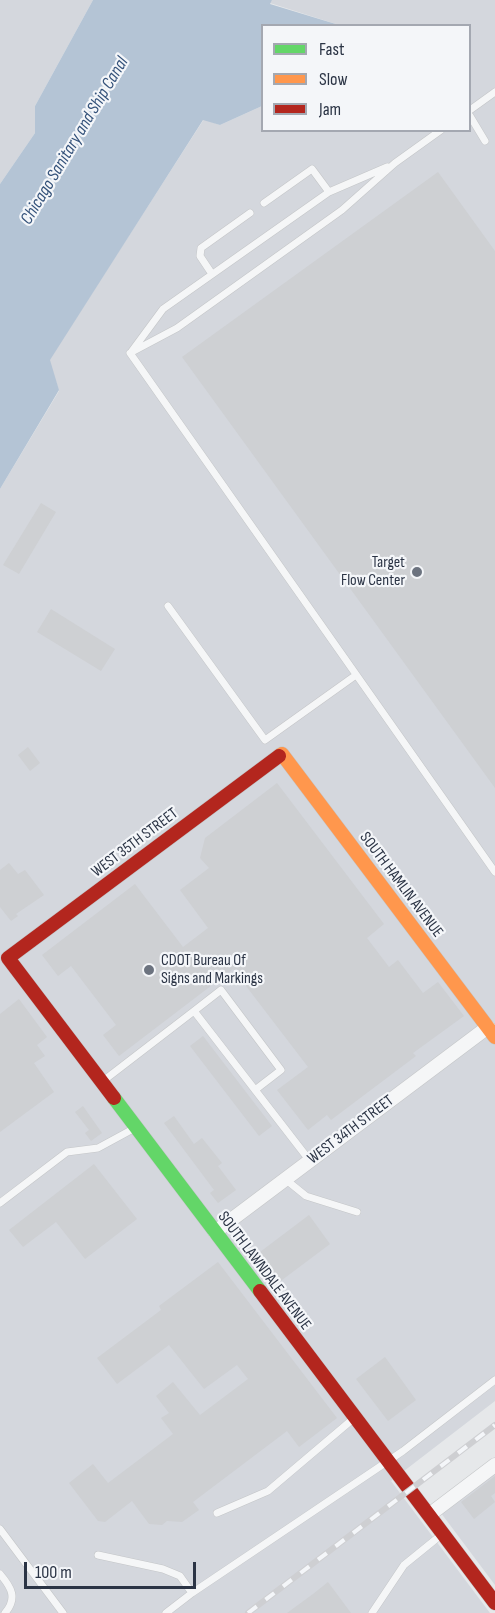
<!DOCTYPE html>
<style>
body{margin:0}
#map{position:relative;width:495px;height:1613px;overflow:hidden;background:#e6e8ea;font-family:"Sofia Sans Condensed",sans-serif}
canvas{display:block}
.legend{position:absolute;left:261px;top:24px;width:210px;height:108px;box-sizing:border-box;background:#f4f6f9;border:2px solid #a4a8b1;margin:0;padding:8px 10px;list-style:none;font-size:18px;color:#2b3445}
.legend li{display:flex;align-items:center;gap:12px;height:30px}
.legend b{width:30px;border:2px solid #a4a8b1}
.scale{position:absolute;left:24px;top:1562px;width:172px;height:27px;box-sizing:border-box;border:3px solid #2b3445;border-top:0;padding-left:8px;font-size:18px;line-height:21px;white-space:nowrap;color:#2b3445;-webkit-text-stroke:4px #f4f6f9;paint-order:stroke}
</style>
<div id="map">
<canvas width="495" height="1613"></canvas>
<ul class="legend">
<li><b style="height:8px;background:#63d668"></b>Fast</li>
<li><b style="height:8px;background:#ff974d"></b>Slow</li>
<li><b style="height:8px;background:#b3261e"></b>Jam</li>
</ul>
<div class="scale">100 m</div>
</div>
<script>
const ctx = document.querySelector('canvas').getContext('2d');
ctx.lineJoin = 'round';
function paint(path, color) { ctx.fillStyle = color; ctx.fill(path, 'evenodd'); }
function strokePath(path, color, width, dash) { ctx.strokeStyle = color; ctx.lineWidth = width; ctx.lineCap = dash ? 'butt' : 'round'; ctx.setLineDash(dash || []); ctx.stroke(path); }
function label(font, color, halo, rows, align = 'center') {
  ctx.font = font + ' "Sofia Sans Condensed",sans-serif'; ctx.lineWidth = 4.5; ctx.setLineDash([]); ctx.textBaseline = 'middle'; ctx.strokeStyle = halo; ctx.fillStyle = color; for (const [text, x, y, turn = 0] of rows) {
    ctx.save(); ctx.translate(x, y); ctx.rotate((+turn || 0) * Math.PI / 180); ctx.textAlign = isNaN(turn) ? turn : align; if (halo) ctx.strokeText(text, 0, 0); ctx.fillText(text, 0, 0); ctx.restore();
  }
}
paint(new Path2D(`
 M0,0H93L35,106V133L0,184Z
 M272,0H495V1401L391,1481L490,1613H0V489L59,391L49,360L204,119L220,125L262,106V130H470V26L339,25L270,3Z
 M495,1473V1585L441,1513Z`), '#d4d7dd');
paint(new Path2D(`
 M93,0H272L270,4L339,25L262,26V106L220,125L203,120L50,360L59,390L0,489V184L35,133V106Z`), '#b4c4d5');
paint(new Path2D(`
 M438,172L495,251V788L182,357Z
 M41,503L56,512L19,574L3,565Z
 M51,609L115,649L101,671L37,632Z
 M28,747L40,763L30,771L18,755Z
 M277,783L384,924L367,938L389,967L398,960L423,993L438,982L464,1016L413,1053L416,1056L331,1120L327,1115L308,1130L277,1090L308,1067L233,969L119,1056L103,1035L116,1025L71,966L58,976L42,955L135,884L183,947L208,928L180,890L209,868L200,858L205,838Z
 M9,863L18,874L25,870L44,895L16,914L18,916L11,921L0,907V870Z
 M19,999L47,1037L37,1045L45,1056L34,1063L54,1092L0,1132V1014Z
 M203,1036L272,1126L259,1136L190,1046Z
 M83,1106L102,1133L91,1141L85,1133L89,1130L75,1112Z
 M174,1116L194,1144L202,1138L222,1163L218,1166L236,1190L218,1203L210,1193L214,1190L164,1123Z
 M94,1164L137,1219L85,1259L56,1222L23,1247L9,1230Z
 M309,1215L330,1244L278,1283L258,1256L261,1253L260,1252Z
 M218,1262L337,1418L299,1447L287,1431L193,1502L199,1510L182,1522L167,1521L162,1525L149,1524L132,1501L105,1522L98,1521L69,1483L93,1464L108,1483L173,1434L161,1418L169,1413L156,1396L173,1382L200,1415L248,1379L237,1365L204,1389L169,1345L117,1384L97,1358L161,1310L159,1306Z
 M385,1357L416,1400L388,1421L356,1379Z
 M495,1476V1493L491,1496L495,1502L474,1519L461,1502Z
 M328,1582L351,1613H287L313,1594Z`), '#ced0d3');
const lane = new Path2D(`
 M470,110L495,92
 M470,116L485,141
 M264,203L312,169L329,192
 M212,274L200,256L201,248L250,213
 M132,351L163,309L329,192L387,167
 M130,353L495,872
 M130,353L177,328L342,210L395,163L441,130
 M168,606L265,740L356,675
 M194,1011L221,990L281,1070L255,1090
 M103,1081L194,1011L310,1161
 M285,1179L306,1196L357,1212
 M0,1203L67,1152L98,1148L133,1129
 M217,1513L268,1491L353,1419
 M0,1529L63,1613
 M98,1555L163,1569L180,1576L192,1593
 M0,1574C11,1587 18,1598 5,1613
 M166,1613L192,1593L403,1451L495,1380
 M372,1613L404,1565L441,1535`);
const street = new Path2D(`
 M215,1232L488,1027
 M429,1515L495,1465`);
const fast = new Path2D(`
 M114,1098L260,1291`);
const slow = new Path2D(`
 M279,756L282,754L495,1037`);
const jam = new Path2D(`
 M114,1098L8,958L279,756
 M260,1291L495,1603`);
strokePath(lane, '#c4c6c8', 8);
strokePath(street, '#c4c6c8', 15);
strokePath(fast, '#c4c6c8', 15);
strokePath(slow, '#c4c6c8', 15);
strokePath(jam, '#c4c6c8', 15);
strokePath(lane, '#f5f6f7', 7);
strokePath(street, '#f5f6f7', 14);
strokePath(fast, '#63d668', 14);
strokePath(slow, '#ff974d', 14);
strokePath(jam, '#b3261e', 14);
const rail = new Path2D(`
 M248,1613L495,1425`);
strokePath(rail, '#cecfd2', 6);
strokePath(rail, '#f4f6f9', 4, [11]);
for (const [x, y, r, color] of [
 [417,572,6,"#6c737f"],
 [149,970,6,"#6c737f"]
]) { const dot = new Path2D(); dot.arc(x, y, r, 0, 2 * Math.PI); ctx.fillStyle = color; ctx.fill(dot); strokePath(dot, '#f4f6f9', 2); }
label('16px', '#2b3445', '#f4f6f9', [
 ["Target",405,563],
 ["Flow Center",405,581],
 ["CDOT Bureau Of",161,961,"left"],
 ["Signs and Markings",161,979,"left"]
], 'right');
label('16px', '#2b3445', '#f4f6f9', [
 ["WEST 35TH STREET",135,843,-37],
 ["SOUTH HAMLIN AVENUE",401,885,53],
 ["WEST 34TH STREET",351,1130,-37],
 ["SOUTH LAWNDALE AVENUE",264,1271,53]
]);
label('italic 18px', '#34527a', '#f4f6f9', [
 ["Chicago Sanitary and Ship Canal",75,141,-59]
]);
</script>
